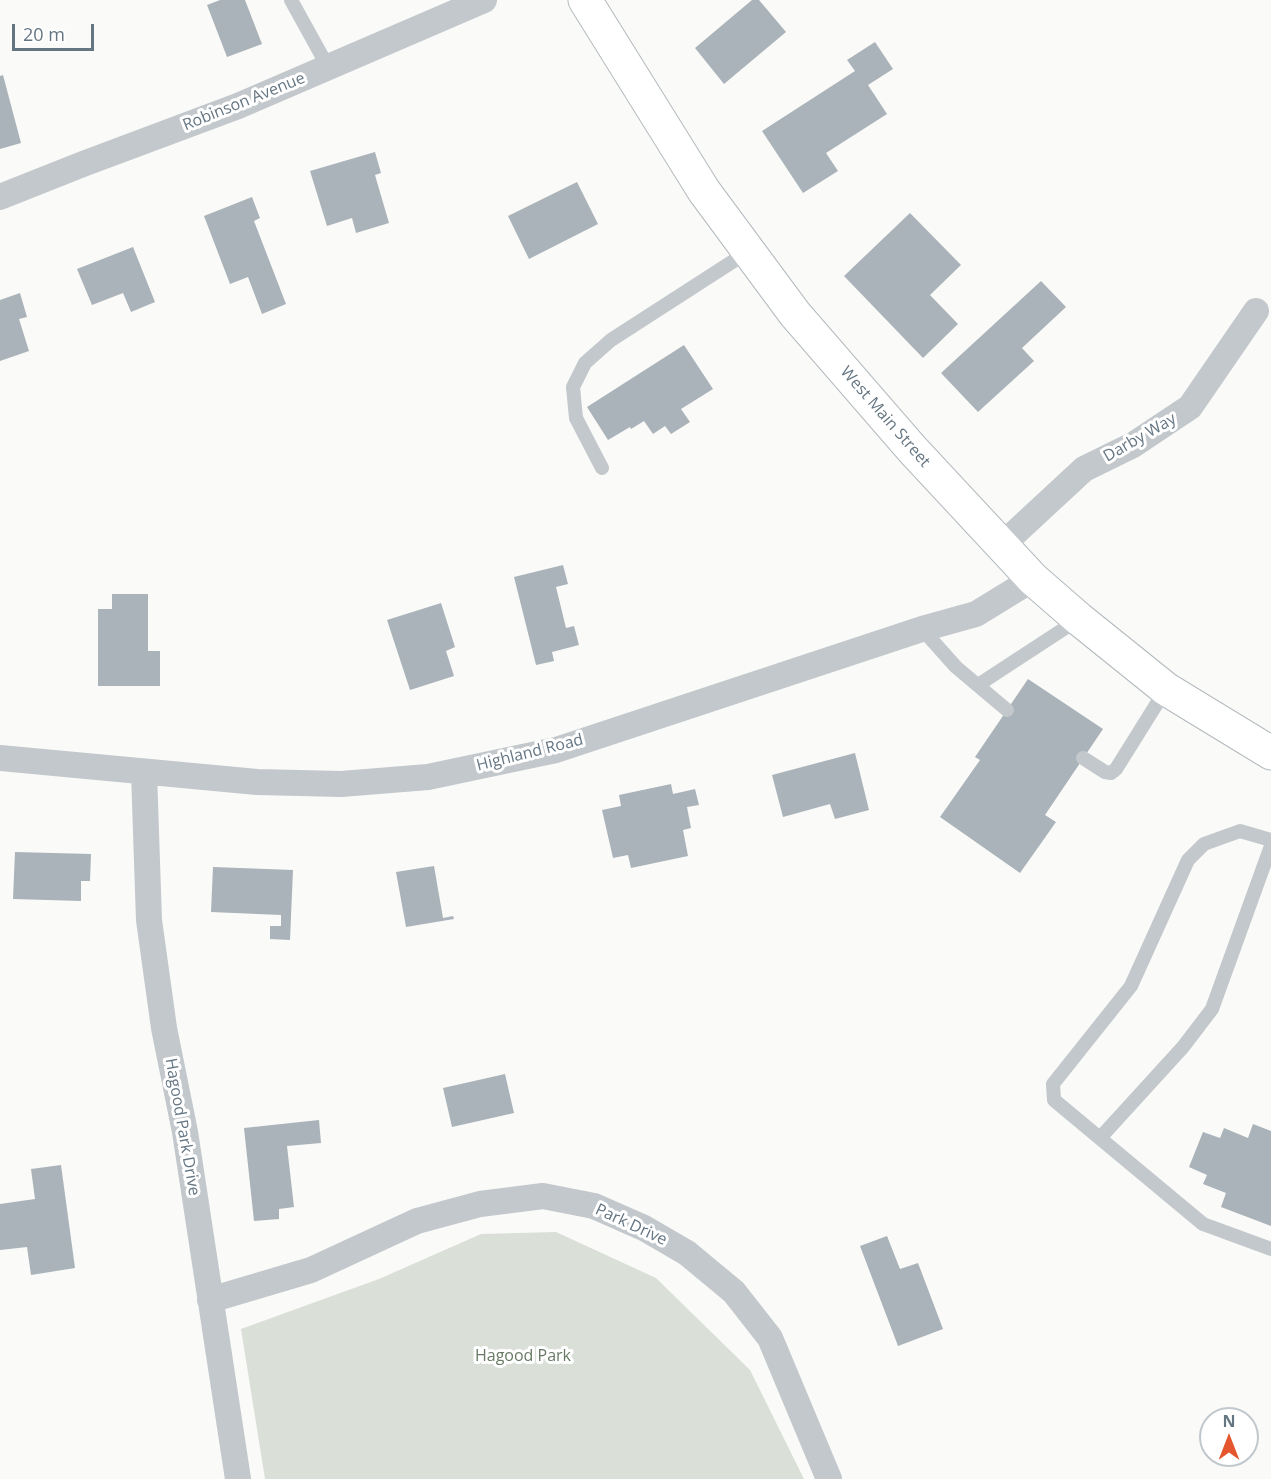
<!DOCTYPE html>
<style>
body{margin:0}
#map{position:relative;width:1271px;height:1479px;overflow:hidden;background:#fafaf8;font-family:"Open Sans",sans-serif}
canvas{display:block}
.north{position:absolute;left:1199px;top:1407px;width:60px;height:60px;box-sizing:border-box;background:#fff;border:2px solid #c1c8cd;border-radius:50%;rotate:0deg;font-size:16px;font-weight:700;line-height:24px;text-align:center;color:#657683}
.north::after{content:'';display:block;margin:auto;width:21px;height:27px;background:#e4572e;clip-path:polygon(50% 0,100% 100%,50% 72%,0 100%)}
.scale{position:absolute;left:12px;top:24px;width:82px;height:27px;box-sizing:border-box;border:3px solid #657683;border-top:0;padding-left:8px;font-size:18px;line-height:21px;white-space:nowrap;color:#657683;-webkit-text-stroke:4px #fff;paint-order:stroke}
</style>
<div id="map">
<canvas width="1271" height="1479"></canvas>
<div class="north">N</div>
<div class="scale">20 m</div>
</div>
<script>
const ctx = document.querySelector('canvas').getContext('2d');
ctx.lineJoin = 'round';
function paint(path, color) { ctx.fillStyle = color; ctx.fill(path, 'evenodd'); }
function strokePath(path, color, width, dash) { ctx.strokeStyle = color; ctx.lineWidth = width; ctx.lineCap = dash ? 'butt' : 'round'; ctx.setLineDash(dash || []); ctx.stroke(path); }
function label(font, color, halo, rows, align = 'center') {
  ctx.font = font + ' "Open Sans",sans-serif'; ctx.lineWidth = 6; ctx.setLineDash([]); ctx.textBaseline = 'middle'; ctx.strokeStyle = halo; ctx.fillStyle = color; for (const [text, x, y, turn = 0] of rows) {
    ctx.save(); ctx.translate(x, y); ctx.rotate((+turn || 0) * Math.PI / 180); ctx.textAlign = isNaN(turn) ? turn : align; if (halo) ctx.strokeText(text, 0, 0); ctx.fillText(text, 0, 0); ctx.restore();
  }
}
paint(new Path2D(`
 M556,1232L656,1278L750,1370L804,1479H265L241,1329L379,1279L481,1234Z`), '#dadfd7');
paint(new Path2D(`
 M220,0H245L262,44L227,57L207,5Z
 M752,0H759L786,32L724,84L695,48Z
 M875,42L893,69L868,85L887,114L826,153L838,171L803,193L762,131L855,71L847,60Z
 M3,75L21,143L0,149V76Z
 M375,152L381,173L375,175L389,223L356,233L352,218L327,226L310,171Z
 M577,182L598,224L529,259L508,216Z
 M252,197L260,218L254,221L286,304L262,314L248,277L230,284L204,216Z
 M910,213L961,265L930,295L958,324L923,358L844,276Z
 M133,247L155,302L131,312L123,293L92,305L77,269Z
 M1041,281L1066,307L1022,348L1034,361L978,412L941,373Z
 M20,293L27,317L19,319L29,351L0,361V300Z
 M684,345L713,389L681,409L690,422L671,434L665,426L653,434L644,421L631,429L630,427L608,440L587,407Z
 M563,565L568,584L556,587L566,628L574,626L579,645L552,652L554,661L536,665L514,577Z
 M112,594H148V651H160V686H98V609H112Z
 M441,603L455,647L446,651L454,676L410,690L387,620Z
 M1028,679L1103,729L1045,815L1056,822L1020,873L940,817L980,760L975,757Z
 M855,753L869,810L835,819L830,804L783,817L772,775Z
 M671,784L673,794L695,789L699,805L687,807L691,828L683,830L688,856L631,868L628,855L613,858L602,810L621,806L619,795Z
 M15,852L91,854L90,881H81V901L13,899Z
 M434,866L443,918L453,916L454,919L406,927L396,872Z
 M213,867L293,870L290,940L270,939V926H281V915L211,912Z
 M505,1074L514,1113L452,1127L443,1088Z
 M319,1120L321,1143L287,1146L294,1207L279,1209V1219L254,1221L244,1128Z
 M1253,1124L1271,1131V1226L1221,1207L1226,1193L1203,1184L1207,1175L1189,1167L1203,1132L1220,1138L1224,1128L1248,1138Z
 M61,1165L75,1268L31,1275L27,1247L0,1250V1204L35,1199L31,1169Z
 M887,1236L900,1269L918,1263L943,1329L898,1346L860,1246Z`), '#aab3b9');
const secondary = new Path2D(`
 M585,0L704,191L795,314L912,449L1033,579L1079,619L1166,689L1271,753`);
strokePath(secondary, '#b3babf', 35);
strokePath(new Path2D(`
 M291,0L328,67
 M602,468L576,418L573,387L585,363L611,340L749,251
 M922,629L956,667L1007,710
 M978,685L1079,619
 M1083,758L1105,772L1111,773L1116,769L1166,689
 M1271,840L1240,831L1204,844L1188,860L1131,986L1053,1084L1054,1100L1203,1224L1271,1249
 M1100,1138L1183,1047L1212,1009L1271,846`), '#c3c8cc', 14);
strokePath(new Path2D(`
 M0,197L83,164L238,106L484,0
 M1002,545L1084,469L1133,445L1190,407L1256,311
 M0,758L257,782L341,784L428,777L556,750L922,629L976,614L1033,579
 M144,773L149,920L164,1028L185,1132L238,1479
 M210,1300L311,1270L417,1221L480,1204L543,1196L594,1206L644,1228L687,1253L734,1292L770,1338L829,1479`), '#c3c8cc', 26);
strokePath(secondary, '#fff', 33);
label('16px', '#657683', '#fff', [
 ["Robinson Avenue",244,102,-22],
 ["West Main Street",885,417,49],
 ["Darby Way",1140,438,-30],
 ["Highland Road",530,753,-14],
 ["Hagood Park Drive",182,1127,80],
 ["Park Drive",631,1225,25]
]);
label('16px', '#687a64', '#fff', [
 ["Hagood Park",523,1356]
]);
</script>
